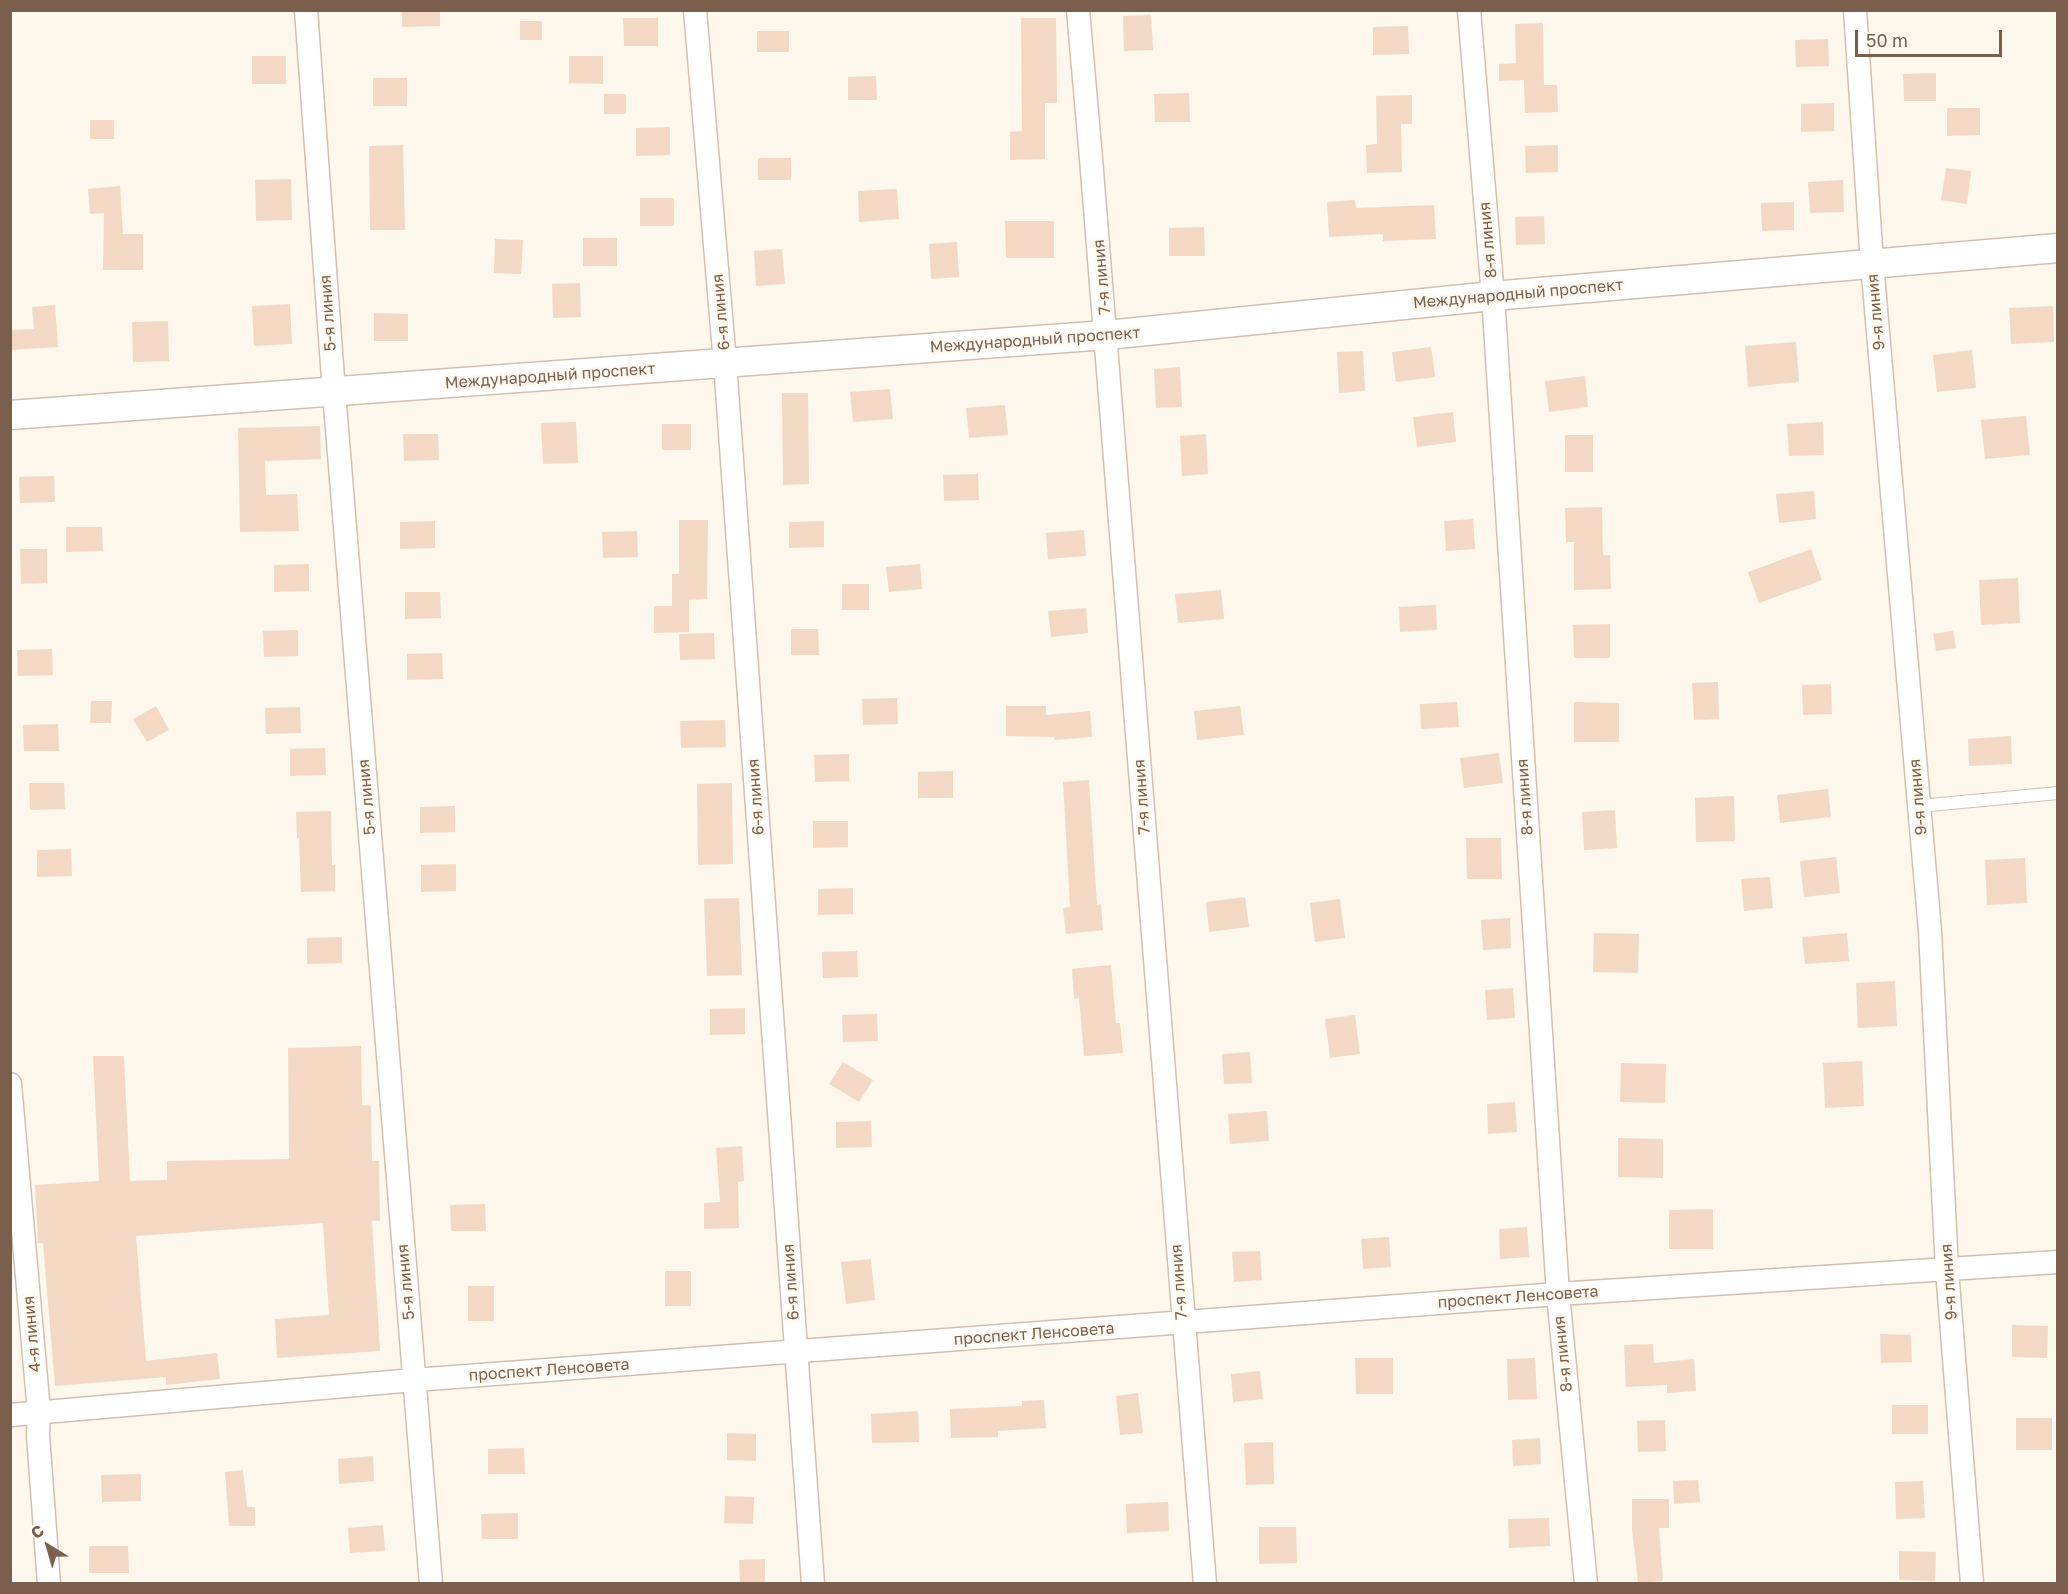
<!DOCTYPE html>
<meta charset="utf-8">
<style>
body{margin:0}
#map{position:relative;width:2068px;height:1594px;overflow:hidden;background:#fdf7ec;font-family:"Golos Text",sans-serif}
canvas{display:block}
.frame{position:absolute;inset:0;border:12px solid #7a5f4d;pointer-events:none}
.north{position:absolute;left:18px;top:1516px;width:60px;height:60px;-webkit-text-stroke:4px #fffbf3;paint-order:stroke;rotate:323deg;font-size:16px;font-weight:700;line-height:24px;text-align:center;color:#7a5f4d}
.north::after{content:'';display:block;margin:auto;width:21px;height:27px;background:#7a5f4d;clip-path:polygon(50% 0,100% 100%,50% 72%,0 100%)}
.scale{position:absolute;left:1855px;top:30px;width:147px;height:27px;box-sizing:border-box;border:3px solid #7a5f4d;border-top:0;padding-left:8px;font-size:18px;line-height:21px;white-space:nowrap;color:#7a5f4d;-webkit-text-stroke:4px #fffbf3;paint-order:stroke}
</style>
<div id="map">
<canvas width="2068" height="1594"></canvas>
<div class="frame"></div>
<div class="north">С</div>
<div class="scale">50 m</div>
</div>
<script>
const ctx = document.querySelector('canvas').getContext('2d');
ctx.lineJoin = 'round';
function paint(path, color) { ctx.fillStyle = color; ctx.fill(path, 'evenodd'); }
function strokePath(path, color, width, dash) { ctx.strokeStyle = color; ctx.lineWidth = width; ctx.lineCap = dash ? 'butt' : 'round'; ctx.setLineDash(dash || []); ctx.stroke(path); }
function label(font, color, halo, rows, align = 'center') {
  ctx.font = font + ' "Golos Text",sans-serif'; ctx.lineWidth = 6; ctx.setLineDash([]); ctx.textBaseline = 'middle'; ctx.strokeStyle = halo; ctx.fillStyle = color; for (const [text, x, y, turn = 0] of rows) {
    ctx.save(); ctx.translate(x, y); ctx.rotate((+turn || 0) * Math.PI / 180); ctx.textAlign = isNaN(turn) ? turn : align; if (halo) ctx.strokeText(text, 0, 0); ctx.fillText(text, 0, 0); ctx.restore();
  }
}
paint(new Path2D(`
 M402,10H440V26L402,27Z
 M1151,15L1153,50L1124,51L1123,16Z
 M623,18H658V46H624Z
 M1021,18H1056L1057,103H1045V159L1010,160V132L1022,131Z
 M520,21H542V40H520Z
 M1543,23L1544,85H1557L1558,112L1525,113L1524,80L1499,81V64L1516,63L1515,24Z
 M1408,26L1409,54L1373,55V27Z
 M757,31H789V52H757Z
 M1828,39L1829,66L1796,67L1795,40Z
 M252,56H286V84H252Z
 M569,56H603V84L569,83Z
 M1936,73V101H1904L1903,74Z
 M876,76L877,100H848V77Z
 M373,78H407V106H373Z
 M1189,93L1190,122H1155L1154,94Z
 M604,94H626V114H604Z
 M1412,95V124H1401L1402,172L1367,173L1366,145L1377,144L1376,96Z
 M1834,103V131L1801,132V104Z
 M1947,108H1980V135L1947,136Z
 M90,120H114V139H90Z
 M670,127V155L636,156V128Z
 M403,145L405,230H370L369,146Z
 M1558,145V172L1526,173L1525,146Z
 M758,158H791V180H758Z
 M1946,168L1971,171L1967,204L1941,200Z
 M291,179L292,220L256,221L255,180Z
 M1843,180L1844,212L1810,213L1808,182Z
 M120,186L123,234H143V270H103L104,213L90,214L88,189Z
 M897,189L899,219L859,222L858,191Z
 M640,198H674V226H640Z
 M1355,200L1356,208L1434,205L1436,239L1383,241V234L1329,237L1327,202Z
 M1794,202V230L1762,231L1761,203Z
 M1544,216L1545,244L1516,245L1515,217Z
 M1005,221H1054V258H1006Z
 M1204,227L1205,256H1169V228Z
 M583,238H617V266H583Z
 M495,239L523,240L521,274L494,273Z
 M957,242L959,277L931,279L929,244Z
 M782,249L785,284L756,286L754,251Z
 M580,283L581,317L553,318L552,284Z
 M290,304L292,344L254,346L252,306Z
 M55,305L58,347L10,350V330L34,329L32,307Z
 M2053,306L2054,342L2011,344L2009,308Z
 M374,313L408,314V341H374Z
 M168,321L169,361L133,362L132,322Z
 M1796,342L1799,382L1748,387L1745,346Z
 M1431,347L1435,377L1396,382L1392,352Z
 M1972,350L1976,388L1937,392L1933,355Z
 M1363,351L1365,391L1339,393L1337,352Z
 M1180,367L1182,407L1156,408L1154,369Z
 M1585,376L1588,407L1549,412L1545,381Z
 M890,389L893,419L853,422L850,392Z
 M782,393H808L809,484L783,485Z
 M1005,405L1008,435L969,438L966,408Z
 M1453,412L1456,442L1417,447L1413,417Z
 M2026,416L2030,455L1985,459L1981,420Z
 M576,422L578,463L543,464L541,423Z
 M1823,422L1824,455L1789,456L1787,424Z
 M662,424H691V450H662Z
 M320,426L321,459L265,461L266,495L297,494L299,531L240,532L238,428Z
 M403,434H438L439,460L404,461Z
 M1206,434L1208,474L1182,476L1180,436Z
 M1565,435H1593V472H1565Z
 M978,474L979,500L944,501L943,475Z
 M54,476L55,502L20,503L19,477Z
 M1814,491L1816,519L1779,523L1776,494Z
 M1602,507L1603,555H1610L1611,589L1574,590V542H1566L1565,508Z
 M1473,519L1475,549L1446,551L1444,521Z
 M679,520H708L707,599L689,600V632L654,633V606H672V574H679Z
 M435,521V548L400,549V522Z
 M824,521V547L789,548V522Z
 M66,527H102L103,551L66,552Z
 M1084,530L1086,556L1048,559L1046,533Z
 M637,531L638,557L603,558L602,532Z
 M20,549H47V583L21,584Z
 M1811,549L1822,580L1759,603L1748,572Z
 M309,564V591L274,592V565Z
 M920,564L922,589L889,592L886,567Z
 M2018,578L2020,623L1981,625L1979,580Z
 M842,584H869V610H842Z
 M1221,590L1224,619L1178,623L1175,594Z
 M405,592H440L441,618L405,619Z
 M1436,605L1437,630L1400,632L1399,607Z
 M1086,608L1088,633L1051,637L1048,611Z
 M1610,624V658H1574L1573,625Z
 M791,629H818L819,655H791Z
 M298,630V656L264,657L263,631Z
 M1953,631L1956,648L1936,651L1933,634Z
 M714,633L715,659L680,660L679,634Z
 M52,649L53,675L18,676L17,650Z
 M442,653L443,679L407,680V654Z
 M1718,682L1719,719L1694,720L1692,683Z
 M1831,684L1832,714L1803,715L1802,685Z
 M897,698L898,724L863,725L862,699Z
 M91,701H112L111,723H90Z
 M1457,702L1459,727L1421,729L1420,704Z
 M1574,702L1619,703V742H1574Z
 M156,706L169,730L147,742L133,719Z
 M1006,706H1046V715L1090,711L1092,737L1054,740V737L1006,736Z
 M1240,706L1244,735L1197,740L1194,711Z
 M300,707L301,733L266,734L265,708Z
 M725,720L726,747L681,748L680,721Z
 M58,724L59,751H24L23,725Z
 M2011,736L2012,764L1969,766L1968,739Z
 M325,748L326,775L290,776V749Z
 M1499,753L1503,783L1464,788L1460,758Z
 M849,754V781L815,782L814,755Z
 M953,771V798H918V772Z
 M1089,780L1097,905L1101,904L1103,930L1066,934L1063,908L1070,907L1063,782Z
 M29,783H64L65,809L30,810Z
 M732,783L733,864L698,865L697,784Z
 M1828,789L1831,817L1780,823L1777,795Z
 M1734,796L1735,841L1696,842L1695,798Z
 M455,806V832L420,833V807Z
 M1615,810L1617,848L1584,850L1582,812Z
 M331,811L332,865H335V891L301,892L299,838H297L296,812Z
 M813,821H848V847L813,848Z
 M1466,838H1501L1502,879H1467Z
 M71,849L72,876L37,877V850Z
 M1836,857L1840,893L1804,897L1800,861Z
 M2025,858L2027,903L1987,905L1985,860Z
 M456,864V891L421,892V865Z
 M1770,877L1773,908L1744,911L1741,879Z
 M853,888V914L818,915V889Z
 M1245,897L1249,927L1209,932L1206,902Z
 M739,898L742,975L707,976L704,899Z
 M1340,899L1345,938L1315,942L1310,903Z
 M1510,918L1511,948L1483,950L1481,920Z
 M1594,933L1639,934L1638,973L1593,972Z
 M1847,933L1849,961L1805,964L1802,937Z
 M342,937V963L307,964V938Z
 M857,951L858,977L823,978L822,952Z
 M1111,965L1116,1023H1120L1123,1053L1084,1056L1079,998L1074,999L1072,969Z
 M1895,981L1897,1026L1858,1028L1856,983Z
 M1513,988L1515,1018L1487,1020L1485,990Z
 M745,1008V1034L710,1035V1009Z
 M877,1014L878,1041L843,1042L842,1015Z
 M1355,1015L1360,1054L1330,1058L1325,1019Z
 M361,1046L362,1105L371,1106L372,1161H379L380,1221H372L380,1351L277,1358L275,1319L329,1315L323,1223L136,1236L146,1361L217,1353L220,1379L166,1385V1377L55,1386L43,1243H38L35,1185L99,1181L93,1056H124L130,1181L167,1180V1161L289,1159L288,1048Z
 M1250,1052L1252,1083L1224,1084L1222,1054Z
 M1862,1061L1864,1106L1825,1108L1823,1063Z
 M843,1062L873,1080L859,1102L829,1084Z
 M1621,1063L1666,1064L1665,1103L1620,1102Z
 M1515,1102L1517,1132L1488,1134L1487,1104Z
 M1267,1111L1269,1141L1230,1144L1228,1114Z
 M871,1121L872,1147L836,1148V1122Z
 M1618,1138L1663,1139V1178L1618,1177Z
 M742,1146L744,1181L738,1182L739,1228L704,1229V1203L720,1202L716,1148Z
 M485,1204L486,1231H451L450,1205Z
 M1713,1209V1249H1669V1210Z
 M1527,1227L1529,1257L1500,1259L1499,1229Z
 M1389,1237L1391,1267L1363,1269L1361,1239Z
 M1260,1251L1262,1280L1234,1282L1232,1252Z
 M871,1259L875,1300L846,1304L841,1262Z
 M665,1271H691V1306H665Z
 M468,1286H494V1321H468Z
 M2012,1325L2048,1326L2047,1358L2012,1357Z
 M1880,1334L1911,1335L1912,1362L1881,1363Z
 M1653,1344L1654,1363L1694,1359L1696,1391L1667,1393V1385L1626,1387L1624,1345Z
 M1355,1358H1393V1394H1356Z
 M1535,1358L1537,1399L1508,1400L1507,1359Z
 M1260,1371L1263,1399L1233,1402L1231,1374Z
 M1138,1393L1143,1433L1120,1435L1116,1396Z
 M1044,1400L1046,1428L998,1431V1437L951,1438L950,1409L1022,1406V1401Z
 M1892,1405H1928V1434H1892Z
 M918,1411L919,1442L872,1443L871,1414Z
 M2016,1418H2052V1450H2016Z
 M1665,1420L1666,1451L1638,1452L1637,1421Z
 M727,1433L756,1434V1461L727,1460Z
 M1540,1438L1541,1464L1513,1466L1512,1440Z
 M1273,1442L1274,1484L1246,1485L1244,1443Z
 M524,1448L525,1474H488V1449Z
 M373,1456L374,1481L339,1484L338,1459Z
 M243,1470L247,1507H255V1526H229L225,1472Z
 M141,1474V1501L102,1502L101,1475Z
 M1698,1480L1700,1502L1674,1504L1673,1481Z
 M1923,1481L1925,1518L1896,1519L1895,1482Z
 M725,1496L754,1497L753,1524L724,1523Z
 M1632,1499H1669V1528H1659L1663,1581L1638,1583L1632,1528Z
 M1168,1502L1169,1531L1127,1533L1126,1504Z
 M518,1513V1539H482L481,1514Z
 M1549,1518L1550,1546L1509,1548L1508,1519Z
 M383,1525L385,1551L350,1553L348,1528Z
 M1259,1527H1296L1297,1563L1259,1564Z
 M89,1546H128L129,1573H89Z
 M1899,1551L1936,1552L1935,1581L1899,1580Z
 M765,1559V1584H740L739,1560Z`), '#f3d9c3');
const service = new Path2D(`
 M1919,806L2058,793`);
const minor = new Path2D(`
 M306,10L334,392L431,1584
 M695,10L725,363L813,1584
 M1078,10C1125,534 1159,1059 1205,1584
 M1469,10L1493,296L1558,1294L1586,1584
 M1855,10L1872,263L1930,931L1947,1270L1972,1584
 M10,1084L39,1412L38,1435L49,1584
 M10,1415L414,1380L1558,1294L2058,1262`);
const tertiary = new Path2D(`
 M10,415L1107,335L1493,296L2058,248`);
strokePath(service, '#d1c0b0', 14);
strokePath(minor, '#d1c0b0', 25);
strokePath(tertiary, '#d1c0b0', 31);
strokePath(service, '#fff', 12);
strokePath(minor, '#fff', 22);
strokePath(tertiary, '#fff', 28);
label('16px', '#7a5f4d', '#fffbf3', [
 ["8-я линия",1488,240,-95],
 ["7-я линия",1102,277,-95],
 ["Международный проспект",1518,294,-5],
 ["6-я линия",721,312,-95],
 ["9-я линия",1876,312,-95],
 ["5-я линия",328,313,-94],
 ["Международный проспект",1035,340,-4],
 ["Международный проспект",550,376,-4],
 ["5-я линия",367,797,-95],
 ["6-я линия",756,797,-94],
 ["7-я линия",1142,797,-94],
 ["8-я линия",1525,797,-94],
 ["9-я линия",1918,797,-95],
 ["5-я линия",406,1282,-95],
 ["6-я линия",791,1282,-94],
 ["7-я линия",1179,1282,-94],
 ["9-я линия",1949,1282,-94],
 ["проспект Ленсовета",1518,1297,-4],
 ["4-я линия",32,1334,-95],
 ["проспект Ленсовета",1034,1334,-4],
 ["8-я линия",1563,1354,-96],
 ["проспект Ленсовета",549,1370,-4]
]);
</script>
